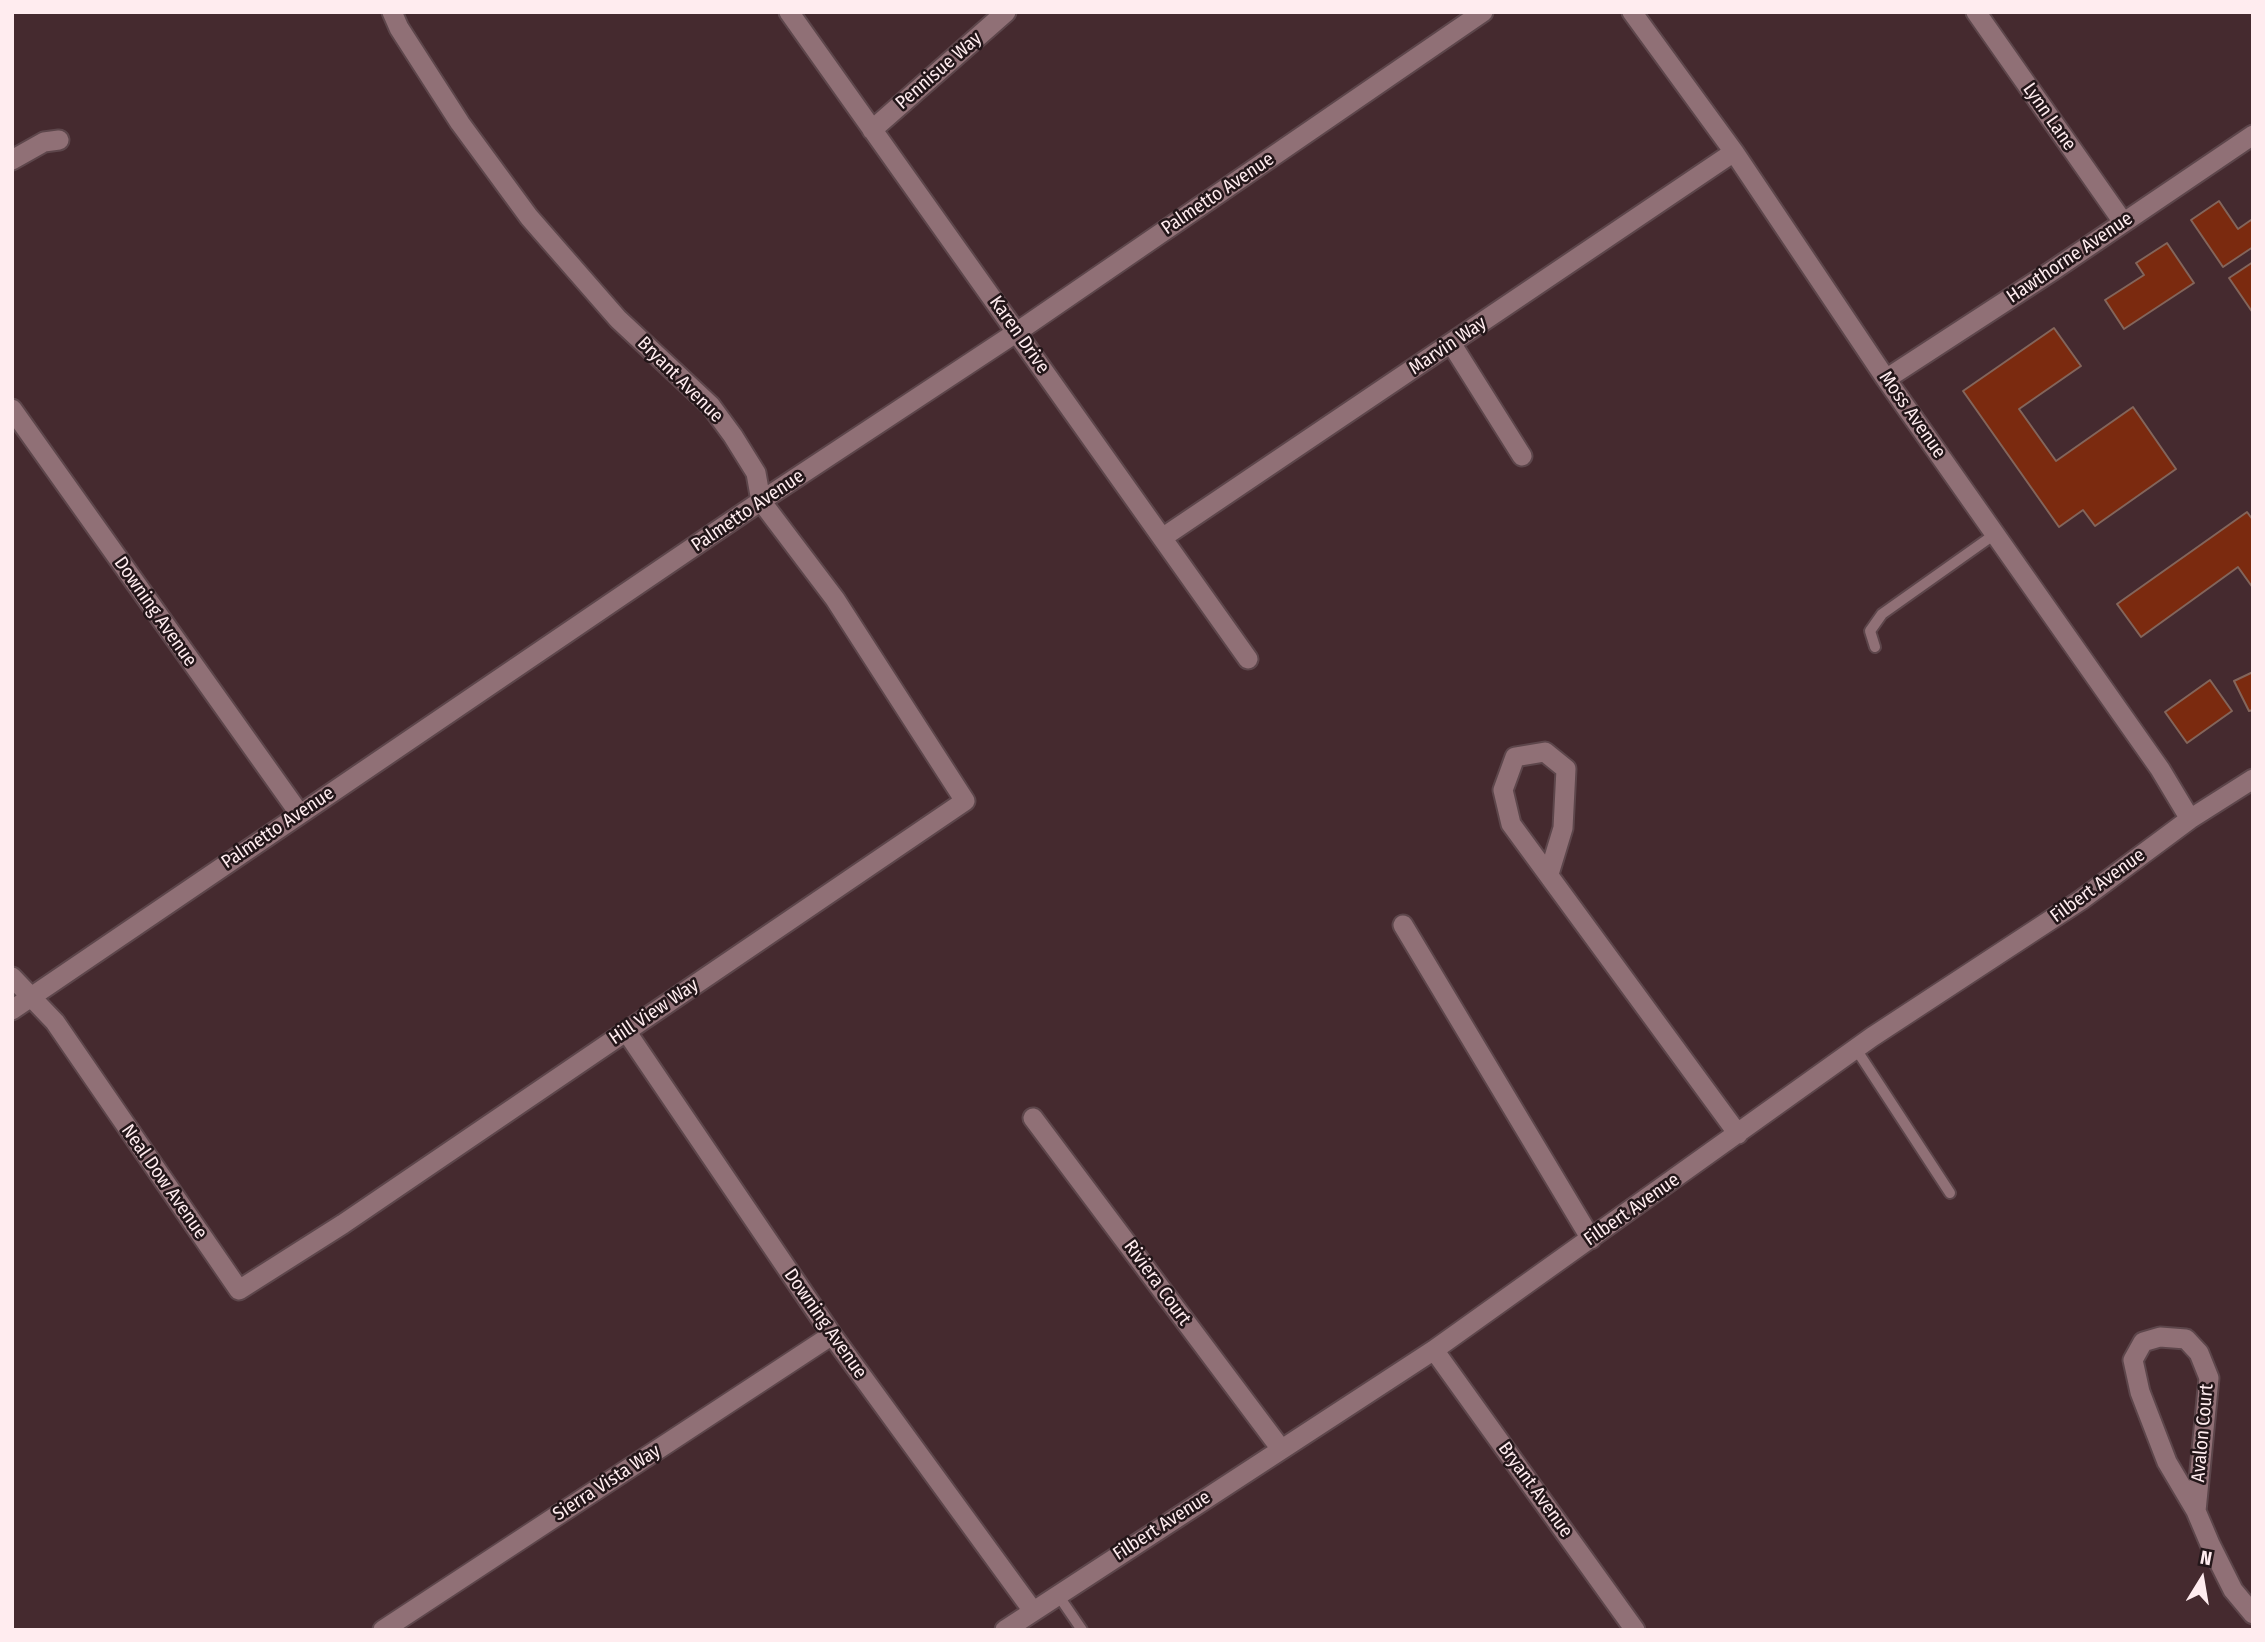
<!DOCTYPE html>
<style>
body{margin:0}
#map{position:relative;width:2265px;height:1642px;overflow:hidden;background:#452a2f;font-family:"Fira Sans Condensed",sans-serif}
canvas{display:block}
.frame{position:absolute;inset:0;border:14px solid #ffecef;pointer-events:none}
.north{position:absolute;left:2167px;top:1544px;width:70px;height:70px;-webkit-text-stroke:5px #231619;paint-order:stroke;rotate:11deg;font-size:19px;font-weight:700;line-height:28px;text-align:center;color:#ffecef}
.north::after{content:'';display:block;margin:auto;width:24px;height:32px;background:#ffecef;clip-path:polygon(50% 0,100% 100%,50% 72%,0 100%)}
</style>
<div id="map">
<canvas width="2265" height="1642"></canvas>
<div class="frame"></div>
<div class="north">N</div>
</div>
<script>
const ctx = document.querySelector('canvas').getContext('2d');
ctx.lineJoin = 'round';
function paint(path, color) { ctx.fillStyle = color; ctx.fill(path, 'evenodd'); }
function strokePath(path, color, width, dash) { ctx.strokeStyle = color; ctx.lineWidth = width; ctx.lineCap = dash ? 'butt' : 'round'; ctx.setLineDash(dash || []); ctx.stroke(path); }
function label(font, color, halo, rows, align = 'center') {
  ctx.font = font + ' "Fira Sans Condensed",sans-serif'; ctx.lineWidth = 5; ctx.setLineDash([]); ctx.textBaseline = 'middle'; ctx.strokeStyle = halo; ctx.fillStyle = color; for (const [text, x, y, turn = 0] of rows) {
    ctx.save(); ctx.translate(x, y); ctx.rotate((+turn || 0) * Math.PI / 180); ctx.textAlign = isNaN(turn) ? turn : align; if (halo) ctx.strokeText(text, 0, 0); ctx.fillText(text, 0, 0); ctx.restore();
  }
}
const building = new Path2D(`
 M2219,201L2238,229L2251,220L2253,222V247L2223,267L2191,220Z
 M2167,243L2194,283L2124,329L2105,300L2144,275L2136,263Z
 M2253,262V313L2229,278Z
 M2054,328L2081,366L2019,409L2056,461L2133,407L2176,469L2095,526L2083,510L2059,527L1963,391Z
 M2247,512L2253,520V588L2238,567L2141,637L2117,604Z
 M2253,672V710L2249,711L2234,681Z
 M2210,680L2232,711L2187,743L2165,712Z`);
paint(building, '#7b2a0f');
strokePath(building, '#83655b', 2);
const service = new Path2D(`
 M1875,647L1870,631L1882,614L1995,534
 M1856,1049L1950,1193
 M1058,1595L1082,1630`);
const minor = new Path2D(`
 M789,12L1248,659
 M1632,12L1734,152L1886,379L2160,769L2190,819
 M1976,12L2123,222
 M872,130L1006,12
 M12,160L44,142L59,140
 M1451,343L1522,456
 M1886,379L2052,271L2253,135
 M12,409L299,813
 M1162,538L1734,152
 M1549,874L1563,828L1566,769L1545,752L1515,757L1503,790L1511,824L1738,1134
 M1403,925L1591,1239
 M12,977L55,1022L239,1290L343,1224L965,801L835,599L761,501L756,473L733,436L711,406L618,319L529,217L460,123L399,28L392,12
 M12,1010L761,501L1017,332L1483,12
 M626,1031L832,1335L1033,1611
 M1033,1118L1281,1449
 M1434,1350L1635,1630
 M2196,1511L2209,1378L2199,1353L2186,1339L2160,1337L2143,1342L2133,1360L2140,1392L2167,1462L2196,1511L2210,1544L2233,1590L2253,1614
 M383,1630L832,1335
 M1005,1630L1434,1350L1872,1037L2081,900L2190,819L2253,779`);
strokePath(service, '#5d464b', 14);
strokePath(minor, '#5d464b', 23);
strokePath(service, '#907076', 10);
strokePath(minor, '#907076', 19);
label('19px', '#ffecef', '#231619', [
 ["Pennisue Way",939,71,-41],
 ["Lynn Lane",2049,117,55],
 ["Palmetto Avenue",1218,194,-34],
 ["Hawthorne Avenue",2070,258,-34],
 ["Karen Drive",1019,335,55],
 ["Marvin Way",1448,346,-34],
 ["Bryant Avenue",680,380,45],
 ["Moss Avenue",1912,415,55],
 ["Palmetto Avenue",748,511,-34],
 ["Downing Avenue",155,612,55],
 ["Palmetto Avenue",278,828,-34],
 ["Filbert Avenue",2098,886,-36],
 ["Hill View Way",654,1012,-34],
 ["Neal Dow Avenue",164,1182,55],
 ["Filbert Avenue",1632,1210,-35],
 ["Riviera Court",1157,1283,54],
 ["Downing Avenue",825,1324,55],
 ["Avalon Court",2203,1433,-85],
 ["Sierra Vista Way",607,1483,-33],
 ["Bryant Avenue",1535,1490,54],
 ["Filbert Avenue",1162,1526,-33]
]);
</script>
